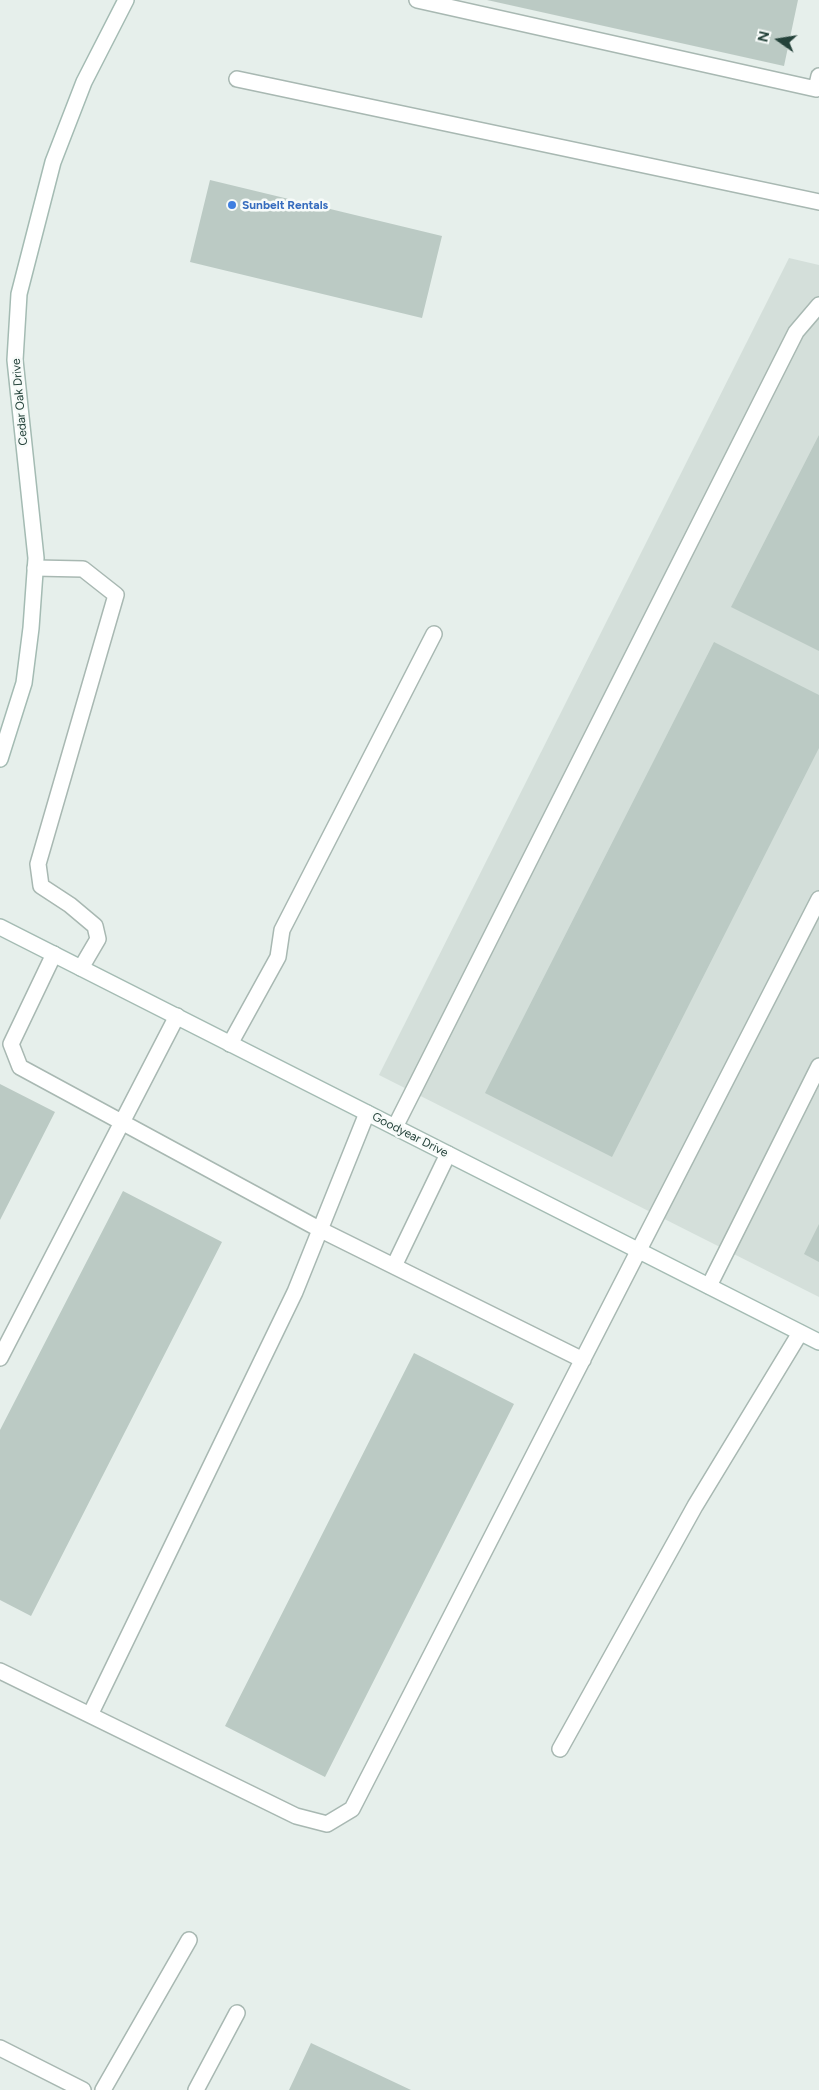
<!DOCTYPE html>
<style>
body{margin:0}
#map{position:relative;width:819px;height:2090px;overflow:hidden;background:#e6efeb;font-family:Figtree,sans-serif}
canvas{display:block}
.north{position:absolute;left:754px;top:15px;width:50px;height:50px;-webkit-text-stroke:4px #f7fbf9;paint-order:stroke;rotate:283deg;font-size:14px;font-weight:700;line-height:20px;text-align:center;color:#24423a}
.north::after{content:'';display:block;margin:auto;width:18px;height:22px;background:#24423a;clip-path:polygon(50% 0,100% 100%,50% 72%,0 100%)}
</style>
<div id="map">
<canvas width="819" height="2090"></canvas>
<div class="north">N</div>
</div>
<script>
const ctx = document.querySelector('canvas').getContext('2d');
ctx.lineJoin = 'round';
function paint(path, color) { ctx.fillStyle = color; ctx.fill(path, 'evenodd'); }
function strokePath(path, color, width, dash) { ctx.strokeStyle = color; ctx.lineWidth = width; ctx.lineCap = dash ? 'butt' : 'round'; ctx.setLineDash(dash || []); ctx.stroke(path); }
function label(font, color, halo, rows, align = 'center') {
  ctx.font = font + ' Figtree,sans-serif'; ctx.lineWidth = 5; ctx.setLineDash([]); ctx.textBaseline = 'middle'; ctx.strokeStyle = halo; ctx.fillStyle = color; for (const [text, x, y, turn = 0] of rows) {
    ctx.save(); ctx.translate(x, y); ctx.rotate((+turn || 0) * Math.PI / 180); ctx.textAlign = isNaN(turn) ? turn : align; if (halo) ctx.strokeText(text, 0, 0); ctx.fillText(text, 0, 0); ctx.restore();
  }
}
paint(new Path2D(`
 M789,258L819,265V1297L379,1075Z`), '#d4dfda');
paint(new Path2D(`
 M487,0H798L784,66Z
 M210,180L442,236L422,318L190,262Z
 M819,435V651L731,607Z
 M714,642L819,695V748L612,1157L485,1093Z
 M0,1084L55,1112L0,1220Z
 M123,1191L222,1242L31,1616L0,1600V1430Z
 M819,1224V1262L804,1254Z
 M414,1353L514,1404L325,1777L225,1726Z
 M311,2043L411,2090H289Z`), '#bbcac4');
const lane = new Path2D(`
 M417,0L816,89L819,76
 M237,79L819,202
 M35,568L83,569L116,595L38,864L41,886L70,905L95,926L98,939L81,968
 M54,954L11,1044L20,1067L319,1229L583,1360
 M230,1044L278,957L282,930L434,634
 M395,1127L796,332L819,305
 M394,1266L448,1154
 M709,1286L819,1066
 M0,1358L177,1016
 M0,1671L296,1816L327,1824L352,1809L819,899
 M90,1715L295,1292L367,1113
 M560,1749L695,1506L800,1333
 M0,2048L83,2090
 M103,2090L189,1940
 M196,2090L237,2013`);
const secondary = new Path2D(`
 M0,759L24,683L31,628L36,558L15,360L19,294L53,162L84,82L126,0
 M0,927L819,1342`);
strokePath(lane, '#a8b8b2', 18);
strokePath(secondary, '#a4bbb3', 18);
strokePath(lane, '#fff', 15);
strokePath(secondary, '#fff', 15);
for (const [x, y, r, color] of [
 [232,205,5,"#3f7fe0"]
]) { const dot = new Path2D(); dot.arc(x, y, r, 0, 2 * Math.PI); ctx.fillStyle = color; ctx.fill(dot); strokePath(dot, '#f7fbf9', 2); }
label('bold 12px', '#366cbe', '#f7fbf9', [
 ["Sunbelt Rentals",242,205]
], 'left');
label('12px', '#24423a', '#f7fbf9', [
 ["Cedar Oak Drive",20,402,-95],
 ["Goodyear Drive",410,1135,27]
]);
</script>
